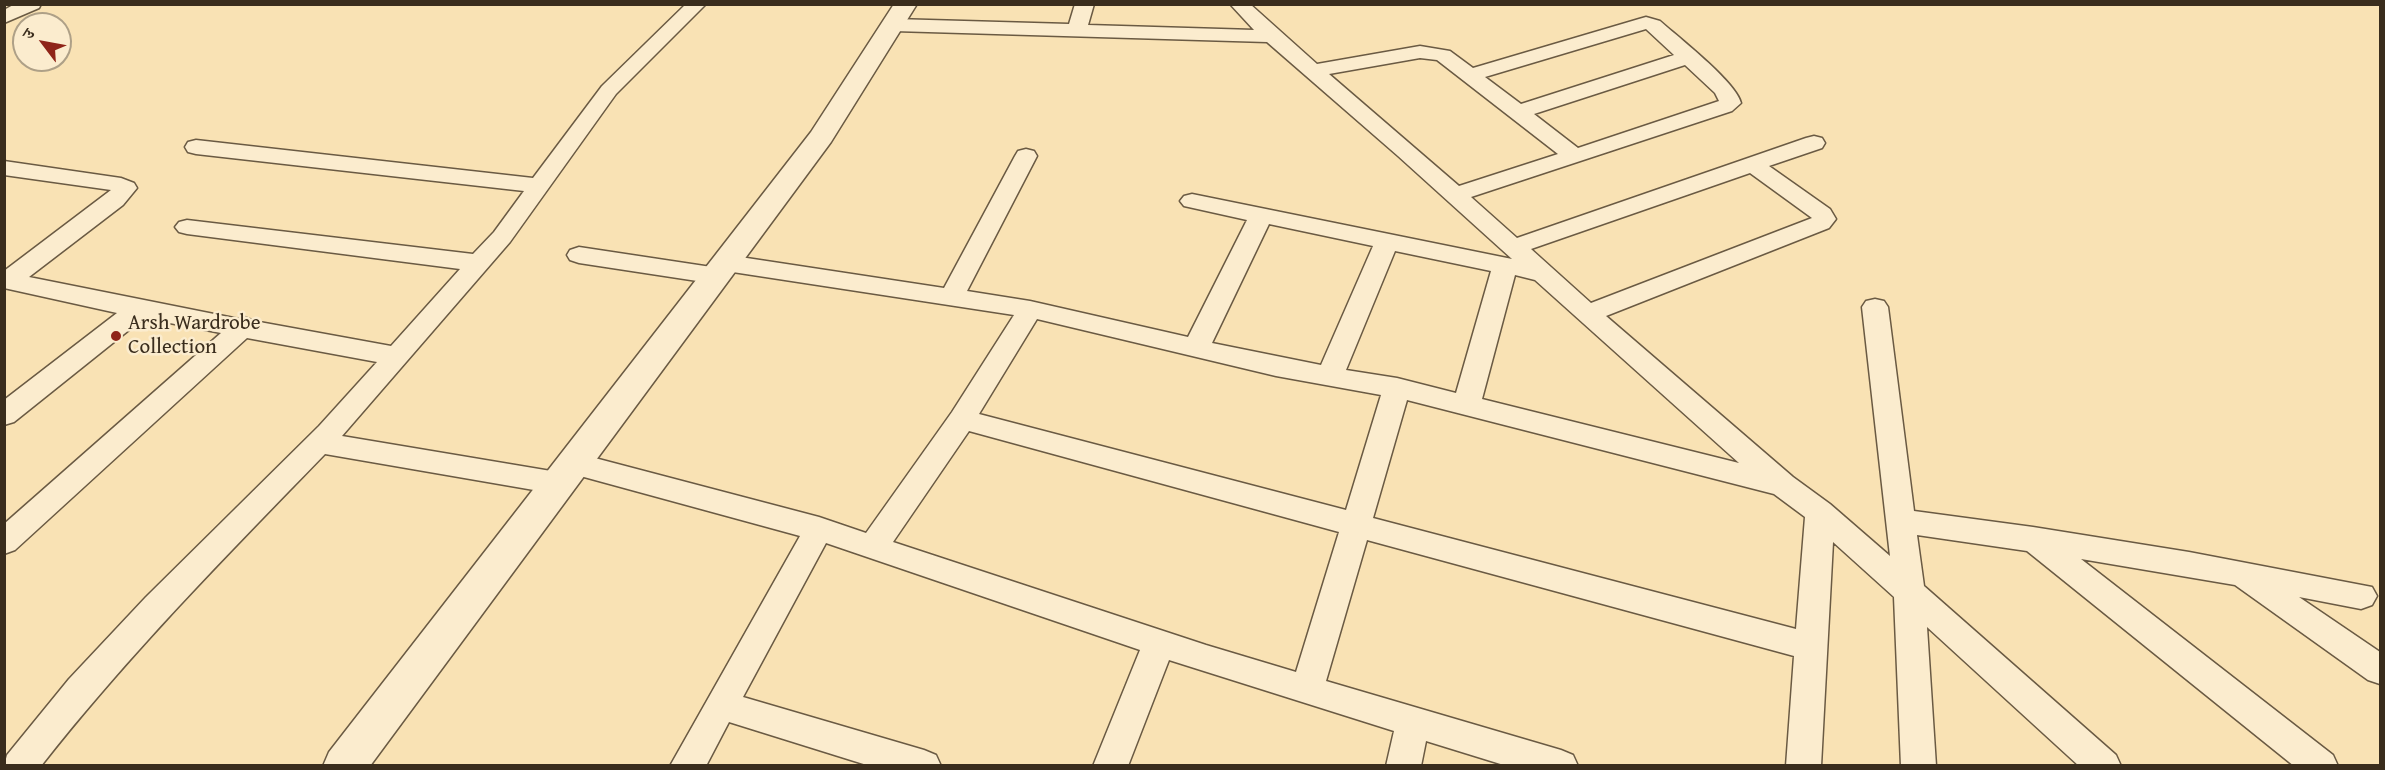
<!DOCTYPE html>
<meta charset="utf-8">
<style>
body{margin:0}
#map{position:relative;width:2385px;height:770px;overflow:hidden;background:#f9e2b4;font-family:"Gentium Book Plus","Noto Serif Devanagari",serif}
canvas{display:block}
.frame{position:absolute;inset:0;border:6px solid #3a2d1d;pointer-events:none}
.north{position:absolute;left:12px;top:12px;width:60px;height:60px;box-sizing:border-box;background:#fbecce;border:2px solid #aea087;border-radius:50%;rotate:302deg;font-size:16px;font-weight:700;line-height:24px;text-align:center;color:#3a2d1d}
.north::after{content:'';display:block;margin:auto;width:21px;height:27px;background:#8f2418;clip-path:polygon(50% 0,100% 100%,50% 72%,0 100%)}
</style>
<div id="map">
<canvas width="2385" height="770"></canvas>
<div class="frame"></div>
<div class="north">उ</div>
</div>
<script>
const ctx = document.querySelector('canvas').getContext('2d');
ctx.lineJoin = 'round';
function strokePath(path, color, width, dash) { ctx.strokeStyle = color; ctx.lineWidth = width; ctx.lineCap = dash ? 'butt' : 'round'; ctx.setLineDash(dash || []); ctx.stroke(path); }
function paint(path, color) { ctx.fillStyle = color; ctx.fill(path, 'evenodd'); }
function label(font, color, halo, rows, align = 'center') {
  ctx.font = font + ' "Gentium Book Plus",serif'; ctx.lineWidth = 5; ctx.setLineDash([]); ctx.textBaseline = 'middle'; ctx.strokeStyle = halo; ctx.fillStyle = color; for (const [text, x, y, turn = 0] of rows) {
    ctx.save(); ctx.translate(x, y); ctx.rotate((+turn || 0) * Math.PI / 180); ctx.textAlign = isNaN(turn) ? turn : align; if (halo) ctx.strokeText(text, 0, 0); ctx.fillText(text, 0, 0); ctx.restore();
  }
}
const minor = new Path2D(`
 M15,4H41L39,8L4,23V10Z
 M686,4H706L616,94L510,242L342,436L557,472L567,475L572,483L567,491L557,494L325,454C227,555 128,655 41,766H4L7,755L69,679L146,597L319,426L377,362L247,338L15,550L4,554V524L221,333L144,318L14,422L4,425V400L117,313L4,288V271L111,190L4,175V161L121,178L134,183L137,188L123,205L29,277L239,319L244,317L254,321L391,346L460,269L187,234L179,232L175,227L179,222L187,220L473,254L494,232L524,191L196,154L188,152L185,147L188,142L196,140L533,178L602,86Z
 M1075,4H1094L1088,25L1254,30L1230,4H1250L1317,64L1420,46L1450,51L1473,68L1639,19L1646,17L1660,21C1678,37 1736,82 1741,103L1732,111L1471,197L1517,238L1806,138L1814,136L1822,138L1825,143L1822,148L1769,166L1830,209L1836,219L1829,228L1606,316L1793,477L1830,504L1890,556L1862,307L1866,301L1875,299L1884,301L1888,307L1914,511L2033,527L2189,552L2372,587L2377,596L2372,605L2361,609L2299,597L2380,652V684L2368,680L2235,585L2081,559L2333,755L2338,766H2294L2027,551L1917,535L1924,586L2116,755L2121,766H2079L1927,627L1936,766H1901L1894,597L1833,542L1821,766H1786L1794,656L1367,540L1326,681L1561,750L1573,755L1578,766H1507L1426,741L1421,766H1386L1394,731L1169,660L1128,766H1093L1140,650L826,543L743,697L924,750L936,755L941,766H870L729,722L706,766H670L800,536L562,471L558,463L562,455L572,452L819,517L866,533L952,412L1014,315L726,271L729,276L726,282L717,284L579,263L570,260L567,255L570,250L579,247L718,268L715,263L718,257L727,255L944,288L1015,156L1018,151L1026,149L1034,151L1037,156L967,291L1030,301L1188,337L1247,220L1184,206L1180,201L1184,196L1192,194L1512,259L1398,156L1267,42L894,31L887,29L884,25L887,21L894,19L1069,24ZM1646,29L1674,55L1521,104L1485,77ZM1420,58L1437,60L1558,154L1459,186L1329,74ZM1685,65L1715,93L1719,101L1578,148L1534,114ZM1750,173L1812,218L1591,303L1531,249ZM1269,224L1373,246L1321,365L1212,343ZM1395,251L1491,271L1456,393L1397,378L1346,370ZM1515,275L1535,280L1739,463L1482,399ZM1037,319L1276,376L1381,395L1346,510L979,414ZM1407,400L1774,494L1805,517L1796,629L1373,518ZM969,431L1339,532L1296,672L1206,645L893,542Z`);
const tertiary = new Path2D(`
 M894,4H917L831,142L370,766H323L329,752L811,132Z`);
strokePath(minor, '#6a5a43', 3);
strokePath(tertiary, '#6a5a43', 3);
paint(minor, '#fbecce');
paint(tertiary, '#fbecce');
for (const [x, y, r, color] of [
 [116,336,6,"#8f2418"]
]) { const dot = new Path2D(); dot.arc(x, y, r, 0, 2 * Math.PI); ctx.fillStyle = color; ctx.fill(dot); strokePath(dot, '#fbecce', 2); }
label('21px', '#3a2d1d', '#fbecce', [
 ["Arsh Wardrobe",128,324],
 ["Collection",128,348]
], 'left');
</script>
